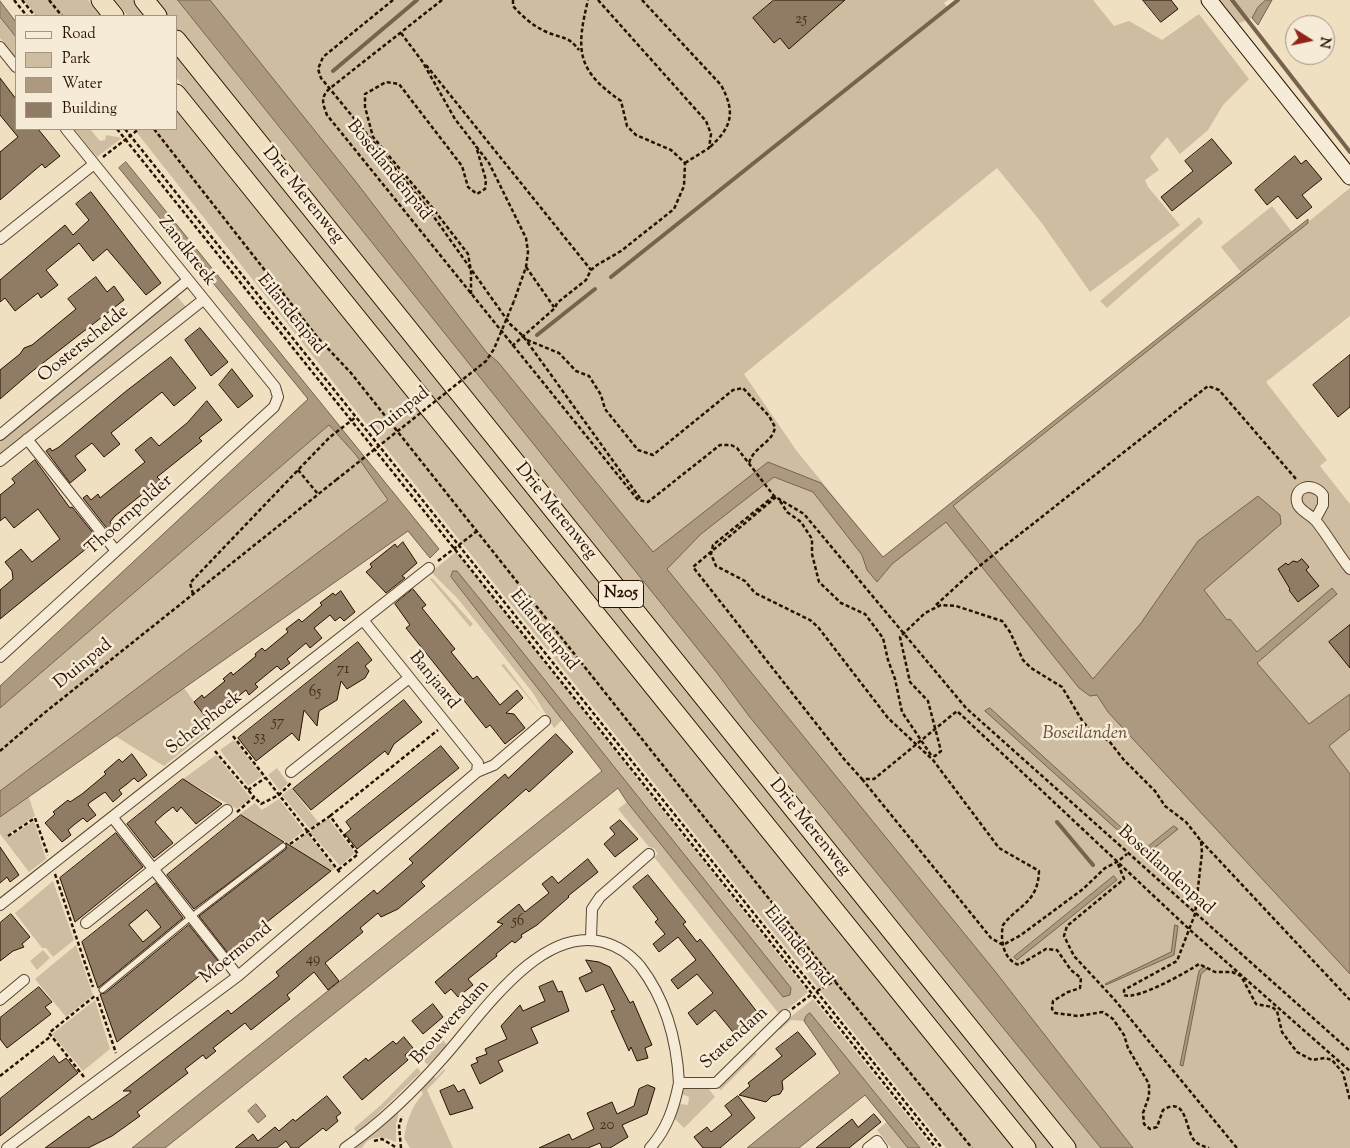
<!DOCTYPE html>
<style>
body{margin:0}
#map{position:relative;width:1350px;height:1148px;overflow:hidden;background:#f0e0c2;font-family:"Sorts Mill Goudy",serif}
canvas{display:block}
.legend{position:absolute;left:15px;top:15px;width:162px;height:115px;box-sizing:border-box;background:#f5ebd7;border:1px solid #a39381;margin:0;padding:6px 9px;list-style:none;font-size:15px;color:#291000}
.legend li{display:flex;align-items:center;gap:10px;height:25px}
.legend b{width:25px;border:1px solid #a39381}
.north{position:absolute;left:1285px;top:15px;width:50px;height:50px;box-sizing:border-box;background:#f5ebd7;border:1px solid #a39381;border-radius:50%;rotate:100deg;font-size:14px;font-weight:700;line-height:20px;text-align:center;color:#291000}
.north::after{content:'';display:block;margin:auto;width:18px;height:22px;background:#8f2418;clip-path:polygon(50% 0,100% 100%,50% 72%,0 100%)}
</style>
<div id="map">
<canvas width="1350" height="1148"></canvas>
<ul class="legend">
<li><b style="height:6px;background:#f5ebd7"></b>Road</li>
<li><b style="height:14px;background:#cebda1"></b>Park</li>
<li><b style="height:14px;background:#ac9980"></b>Water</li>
<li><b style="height:14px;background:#907c65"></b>Building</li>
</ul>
<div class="north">N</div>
</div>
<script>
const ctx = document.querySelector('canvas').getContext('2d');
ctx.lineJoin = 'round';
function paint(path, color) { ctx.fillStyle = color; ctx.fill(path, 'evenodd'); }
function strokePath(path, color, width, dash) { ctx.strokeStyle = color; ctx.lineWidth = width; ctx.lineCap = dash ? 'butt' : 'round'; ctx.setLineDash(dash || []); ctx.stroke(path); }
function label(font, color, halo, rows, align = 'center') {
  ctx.font = font + ' "Sorts Mill Goudy",serif'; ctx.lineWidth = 5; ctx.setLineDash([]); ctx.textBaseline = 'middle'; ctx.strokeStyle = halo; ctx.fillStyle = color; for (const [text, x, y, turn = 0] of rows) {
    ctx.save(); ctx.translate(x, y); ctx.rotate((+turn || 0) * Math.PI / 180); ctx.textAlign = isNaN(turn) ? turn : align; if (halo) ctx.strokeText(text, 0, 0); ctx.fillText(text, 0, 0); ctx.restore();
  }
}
paint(new Path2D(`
 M24,0H88L101,16H37Z
 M115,0H133L146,16H128Z
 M154,0H948L944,3L948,8L958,0H1093L1114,26L1129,21L1162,40L1199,14L1249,79L1223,105L1208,130L1180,154L1167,137L1150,157L1159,170L1145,180L1148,187L1180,225L1090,292L1041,222L997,168L744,374L796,450L883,557L1195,310L1197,312L1350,188V316L1266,382L1327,460L1320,466L1350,504V1148H1075L176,28V16H167Z
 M1218,0H1272L1258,25L1252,18L1237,24Z
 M0,17L16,37V58L0,38Z
 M176,55L1059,1148H1035L176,77Z
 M176,111L1016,1148H946L349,402L134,129H176Z
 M74,129H90L100,141L105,140L106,135L122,138L97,157Z
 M1272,206L1292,232L1241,272L1221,247Z
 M1199,217L1203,223L1107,308L1100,301Z
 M177,296L186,307L0,456V438Z
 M329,425L356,455L388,500L0,791V708Z
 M456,552L808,992L783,1013L779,1014L654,857L658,854L654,848L649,847L618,809L627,802L783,997L791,988L457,571H453L451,577L562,720L554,728L533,693L458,599L431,572Z
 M432,578L473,624L470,627L430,579Z
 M504,664L542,714L501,665Z
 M184,688L213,727L164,766L115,736Z
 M234,740L262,776L248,786L220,750Z
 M216,755L251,798L237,809L183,779Z
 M277,768L288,783L280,791L268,775Z
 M291,788L319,823L310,829L282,795Z
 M29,797L35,816L7,835L9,837L34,821L46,859L29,872L0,834V817Z
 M279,799L304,831L288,843L240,814L255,803L262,810Z
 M328,818L355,853L340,866L310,832Z
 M307,833L335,869L331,871L291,846Z
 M53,881L74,940L53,957L46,948H42L15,913Z
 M76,945L93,995L66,1017L35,979Z
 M43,950L50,958L37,970L30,961Z
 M813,999L933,1148H920L871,1087L806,1016L804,1021L791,1020L780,1030L778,1027Z
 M95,1000L110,1049L83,1071L52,1034Z
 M442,1039L447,1045L428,1065L423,1060Z
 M755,1052L757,1054L721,1090L717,1087Z
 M417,1068L421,1072L357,1134L354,1128L381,1105Z
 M444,1069L445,1071L427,1090L453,1148H410L404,1138C407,1121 411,1107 423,1094L420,1089L433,1076L436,1078Z
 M684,1087L708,1088L715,1097L684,1128L674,1118L680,1104L688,1105L689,1097L682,1094Z
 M400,1106L396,1125V1142C384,1136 369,1134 362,1148H356Z
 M887,1122L908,1148H891L877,1130Z`), '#cebda1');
const water = new Path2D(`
 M178,0H210L356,182L487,353L498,362L653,552L768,462L821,483L883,557L1308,219V223L953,506L1093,679L1141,623L1198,541L1258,496L1280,515L1281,524L1204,590L1227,620L1230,619L1257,652L1332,588L1337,594L1257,663L1309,724L1350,694V729L1329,746L1350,774V974L1108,712L1097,695L1090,696L1079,688L946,522L892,564L877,582L867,570L862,555L813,492L774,477L701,534L667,569L994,970L1133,1148H1101L749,716L717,673Z
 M1266,0H1272L1258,25L1252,18L1258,7Z
 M0,1L16,22V37L0,17Z
 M126,162L439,549L430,558L408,531L0,817V791L388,500L356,455L329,425L0,708V686L308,399L119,168Z
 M453,571H457L496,619L791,988L790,995L783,997L627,802L618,788L165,1148H132L602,771L451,577Z
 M990,708L1135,840L1133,844L985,711Z
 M1174,826L1178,829L1147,854L1145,853L1144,850Z
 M1114,876L1117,880L1017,960L1014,957Z
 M1175,925L1178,926L1174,955L1106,985L1105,984L1171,952Z
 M1204,967L1207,969L1201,974L1183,1066L1180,1065L1199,971Z
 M810,1013L920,1148H908L865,1095L799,1148H747L840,1073L804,1021L806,1016Z
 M256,1104L266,1116L258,1123L248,1111Z`);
paint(water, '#ac9980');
strokePath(water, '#78624d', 1);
strokePath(new Path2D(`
 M1232,0L1350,152
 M333,71L417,0
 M611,277L958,0
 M537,335L595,289
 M1057,822L1093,865`), '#78624d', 4);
const building = new Path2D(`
 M774,0H845L789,49L780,38L774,43L753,18Z
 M1143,0H1171L1178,9L1161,22Z
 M0,78L16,99V129H38L60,156L45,168L42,164L0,200V152L18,137L0,115Z
 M1212,139L1232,163L1172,211L1161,197L1193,171L1185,161Z
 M1295,156L1301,164L1306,160L1322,179L1302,195L1312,207L1297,219L1278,196L1267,205L1255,190Z
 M91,192L161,283L146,295L107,249L93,261L79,243L46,270L58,285L41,298L38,293L15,311L5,298L0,302V280L65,225L73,235L89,220L76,204Z
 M96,277L107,292L114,286L124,300L30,373L0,399V370L20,354L24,348L32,345L76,309L68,299Z
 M200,328L228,362L211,376L185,340Z
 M1350,355V407L1338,417L1313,385Z
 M171,357L196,388L174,406L162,392L111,433L120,444L104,457L92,443L75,456L86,470L70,483L46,451L50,448L52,451L59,447L125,392Z
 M232,369L253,396L238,408L219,385Z
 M207,401L222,420L199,438L202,441L157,477L160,480L115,516L110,522L113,527L109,531L83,498L87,495L91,500L98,494L100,498L111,489L145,462L135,450L151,437L159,446L187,423Z
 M35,460L70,508L72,507L98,539L0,619V590L13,579L12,571L5,562L21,549L32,562L60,539L38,509L14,528L5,517L0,521V495L15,483L12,479Z
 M403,542L417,563L402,576L405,578L386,593L366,572L372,567L370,564L395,544L397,547Z
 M1302,559L1309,567L1306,570L1319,586L1298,602L1289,590L1290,589L1278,569L1286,563L1288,565L1293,561L1297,562Z
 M413,589L426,605L422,608L455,649L451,652L473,679L477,676L500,705L517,690L523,698L506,713L514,714L525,728L505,744L490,725L486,728L406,628L410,625L395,604Z
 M341,591L355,612L344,621L340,617L335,621L330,615L314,628L322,638L310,648L306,643L287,659L290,663L281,670L277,666L255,684L258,687L249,695L246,690L226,706L229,710L220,718L216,713L208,720L194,702L202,695L204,698L225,681L223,679L231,672L233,675L256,656L255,654L262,648L265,651L288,632L286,629L299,619L302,622L322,605L320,603L333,593L335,595Z
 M1350,625V668L1329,642Z
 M358,642L372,660L365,666L369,671L365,678L347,689L341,681L337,700L319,711L317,726L304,710L299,741L292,733L256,761L238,738Z
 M404,700L422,722L394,744L388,755L385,751L311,810L293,789Z
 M556,734L573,752L529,792L526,789L421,882L425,886L398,909L381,917L378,913L360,928L363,932L325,963L339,981L328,990L314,972L287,995L290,999L251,1030L245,1023L213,1048L216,1051L206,1059L203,1055L185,1069L188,1073L137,1112L140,1116L112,1136L88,1148H45L89,1116L92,1120L130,1093L131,1091H123L228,1010L231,1014L279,976L276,972L374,890L377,894L413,863L409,859L505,774L508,778Z
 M441,746L459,768L357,849L345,834L351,829L346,822Z
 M132,754L147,775L138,782L134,778L127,784L119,790L122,794L113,802L105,792L89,803L88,805L96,815L87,822L83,818L75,824L68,830L71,835L62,842L45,823L55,814L53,812L68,800L70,802L82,794L106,774L104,772L119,759L122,762Z
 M183,779L222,804L196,824L181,807L177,812L173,807L164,814L155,822L173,843L154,858L127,824Z
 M241,815L284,842L194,909L167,875Z
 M620,820L638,839L615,857L604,844L615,834L610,828Z
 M116,833L143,867L75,922L60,878Z
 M286,843L331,871L228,953L199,916L286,849Z
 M0,847L19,875L10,882L7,877L0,883Z
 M588,859L598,872L568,896L569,897L537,925L521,935L522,937L515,943L512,941L496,954L497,956L468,979L473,985L458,997L451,989L445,994L435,982L503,924L497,922L519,904L525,912L549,893L542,884L552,876L558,883Z
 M648,875L686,922L683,924L697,942L700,939L709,950L761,1017L737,1037L715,1010L697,1025L688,1013L713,993L697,974L678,989L671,980L696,960L678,937L659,952L653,944L665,934L655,922L658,919L633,887Z
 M156,883L183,918L98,988L82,942ZM147,910L161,927L143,942L129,925Z
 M11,914L30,937L22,944L24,947L13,951L0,961V923Z
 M189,925L218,961L117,1042L100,994L105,993Z
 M586,960L599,962L610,967L630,1003L633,1001L652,1045L645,1048L648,1058L637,1061L631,1047L629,1051L611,1011L615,1010L603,984L586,992L579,978L592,972Z
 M553,981L558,992L562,991L569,1011L531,1028L538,1043L498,1061L503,1071L480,1084L471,1065L478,1062L476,1058L487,1054L485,1049L507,1039L501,1026L520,1005L523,1011L545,1001L539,987Z
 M39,987L52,1002L45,1007L51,1014L7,1048L0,1039V1018Z
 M433,1004L443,1017L423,1034L412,1021Z
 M798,1032L816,1054L782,1081L783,1089L780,1094L772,1096L766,1102L739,1095L750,1086L748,1083L782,1056L776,1049Z
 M404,1037L413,1048L405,1055L408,1060L362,1100L343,1077L366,1058L368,1061L393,1041L396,1044Z
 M54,1056L59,1063L66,1058L78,1073L0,1136V1099Z
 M454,1085L458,1092L464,1089L473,1108L450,1115L440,1091Z
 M648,1085L655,1088L647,1114L622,1125L628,1137L610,1148H602L600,1143L588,1148H539L569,1134L572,1140L594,1129L587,1113L612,1102L617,1114L634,1106L639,1089Z
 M327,1096L341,1113L336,1117L338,1121L326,1131L323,1128L298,1148H291L286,1141L277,1148H235L253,1134L258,1141L275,1127L279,1131L293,1119L295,1121Z
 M738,1096L755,1118L720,1148H703L694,1137L707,1127L711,1132L732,1115L725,1106Z
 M874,1114L881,1122L849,1148H816L852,1119L858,1127Z`);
paint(building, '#907c65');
strokePath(building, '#291000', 1);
const lane = new Path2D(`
 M102,990L191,917L283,846`);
const street = new Path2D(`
 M0,47L16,67
 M0,239L94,164
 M0,435L188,280
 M27,439L116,551
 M0,461L203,300
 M1315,520L1323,505V495C1312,480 1291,488 1298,505C1302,512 1311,515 1316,521C1328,536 1338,554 1350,569
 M0,657L274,407L278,397L275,387L66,129
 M291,772L409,678
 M477,772L494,765L545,721
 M113,818L238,976
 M0,905L429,568
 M86,923L227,810
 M591,938L592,909L600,897L649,854
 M0,1000L24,980
 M7,1148L238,976L477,772L478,763L363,620
 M345,1148C381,1123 414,1091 443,1058C480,1017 539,925 603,942C618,946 630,954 640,966C666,1000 677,1040 679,1083
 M650,1148C667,1129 674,1108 679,1083H716L785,1015
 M868,1148L877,1141L882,1148`);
const secondary = new Path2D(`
 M1209,0L1350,177`);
const highway = new Path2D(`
 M101,0L114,16
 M144,0L157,16
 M176,40L1066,1148
 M176,94L1026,1148`);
strokePath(lane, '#5b4430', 7);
strokePath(street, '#5b4430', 12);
strokePath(secondary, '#291000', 17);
strokePath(highway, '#291000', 21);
strokePath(new Path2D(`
 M14,0L27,16
 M22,0L35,16
 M49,0L62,16
 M393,0L323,57L318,69L321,78L429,210L510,324L523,336L642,501
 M442,0L329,89C320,98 323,104 327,115L638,500L648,502L720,445H731L737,448L774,496L804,514L966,708L1350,1051
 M513,0V6C523,17 534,27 549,33C564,39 568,36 579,50
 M598,0L706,121L711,134L709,148L685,163
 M642,0L721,85C736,113 732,127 709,148
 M401,33L422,61L455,119L489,163L526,238L528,252L526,267L514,301
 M426,65L591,270
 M117,129L936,1148
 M125,129L942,1148
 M154,129L318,338L351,373L828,973L972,1148
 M103,157L139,129
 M526,267L554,307
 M471,294V271L468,254L431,206L373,137L365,107V94L386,82L399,84L462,166L468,187L477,194L485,189L486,180L476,146
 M527,340L559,353L576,371L589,376L601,395L605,409L638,450L653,455L733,390L743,388L769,416L775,427C773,443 754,446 749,463
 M512,346L555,308L557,303L586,280L591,270L597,265L621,251L674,209L684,186L685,163L671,150L636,135L627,126L621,101C576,70 576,50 588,0
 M298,470L318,494
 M774,496L713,545L711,554L716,566L745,581L755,593L810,620L818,627L888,718L933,760L999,848L1039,871C1038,903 1018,905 1003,925C1000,939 1003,960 1019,965L1046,949L1057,950L1071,970L1081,978L1080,988L1068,992L1053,1001L1052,1009L1055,1013L1078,1016L1103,1012L1113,1019L1124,1035L1128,1048L1149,1084V1096L1143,1113L1144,1124L1150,1129L1157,1127L1163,1110C1187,1095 1185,1129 1194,1140C1198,1145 1203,1146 1209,1148
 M776,497L693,567L844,759L862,779H874L957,711L1190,930L1350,1071
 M780,501L787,512L801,522L812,539V554L819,582L841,603L865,614L883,638L888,660L895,679L902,712L931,755L935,756L941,751L928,701L910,682L900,637L925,613L941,605L956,606L1002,621L1010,632L1023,660L1031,668L1062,687L1083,722L1094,733L1109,741L1124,760L1155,791L1165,806L1186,822L1201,841L1202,853L1195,914L1177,961L1124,990V995C1136,1001 1187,972 1199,964L1215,972H1232L1241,976L1256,1004L1272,1007L1277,1011L1282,1032L1297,1052L1312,1060L1325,1058L1332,1060L1343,1073L1350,1100
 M438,561L477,531
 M193,594L190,583L298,470L330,437L356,417
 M936,605L973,571L1208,386L1219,390L1296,479
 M233,736L341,874
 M0,751L43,714L336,480
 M215,751L254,797
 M862,779L991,938L1003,945L1021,935L1083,889L1105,868L1117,862L1127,854
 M248,790L265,778
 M237,812L254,797L261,804L279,795L291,783
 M330,816L438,730
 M8,836L35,818L48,855
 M1201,841L1350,1000
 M290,844L330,816L358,854L338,870
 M1118,864L1124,879L1067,926L1064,936L1074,956L1114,999L1237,1148
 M55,874L93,987
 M817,991L836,980
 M97,997L116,1053
 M792,1009L812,994
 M0,1076L51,1036
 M84,1077L49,1033L96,995
 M374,1141L382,1139L397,1148
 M401,1148L399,1126L402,1116`), '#291000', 2.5, [4, 2.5]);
strokePath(lane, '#f5ebd7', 5);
strokePath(street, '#f5ebd7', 10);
strokePath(secondary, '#f5ebd7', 15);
strokePath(highway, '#f0e0c2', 19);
strokePath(new Path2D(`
 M336,480L486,361L494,349L514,301`), '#291000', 2.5, [4, 2.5]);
label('15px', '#432b19', null, [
 ["25",801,20],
 ["71",343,670],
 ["65",315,693],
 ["57",278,723],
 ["53",260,738],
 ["56",518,922],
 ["49",313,960],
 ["20",607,1126]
]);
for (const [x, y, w] of [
 [621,594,45]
]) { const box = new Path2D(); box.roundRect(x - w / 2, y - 13.5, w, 27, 4); ctx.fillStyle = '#f5ebd7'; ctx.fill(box); strokePath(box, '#291000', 1); }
label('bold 16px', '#291000', null, [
 ["N205",621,594]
]);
label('18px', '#291000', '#f5ebd7', [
 ["Boseilandenpad",388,171,51],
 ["Drie Merenweg",302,196,51],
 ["Zandkreek",186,252,52],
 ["Eilandenpad",290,315,51],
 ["Oosterschelde",84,345,-39],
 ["Duinpad",401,413,-38],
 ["Drie Merenweg",555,512,51],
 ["Thoornpolder",130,516,-42],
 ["Eilandenpad",543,631,51],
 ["Duinpad",84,665,-39],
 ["Banjaard",433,681,51],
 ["Schelphoek",205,724,-38],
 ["Drie Merenweg",809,828,51],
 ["Boseilandenpad",1165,871,42],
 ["Eilandenpad",797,947,51],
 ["Moermond",237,954,-39],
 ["Brouwersdam",451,1023,-48],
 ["Statendam",735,1039,-42]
]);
label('italic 18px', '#634d38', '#f5ebd7', [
 ["Boseilanden",1085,735]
]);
</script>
